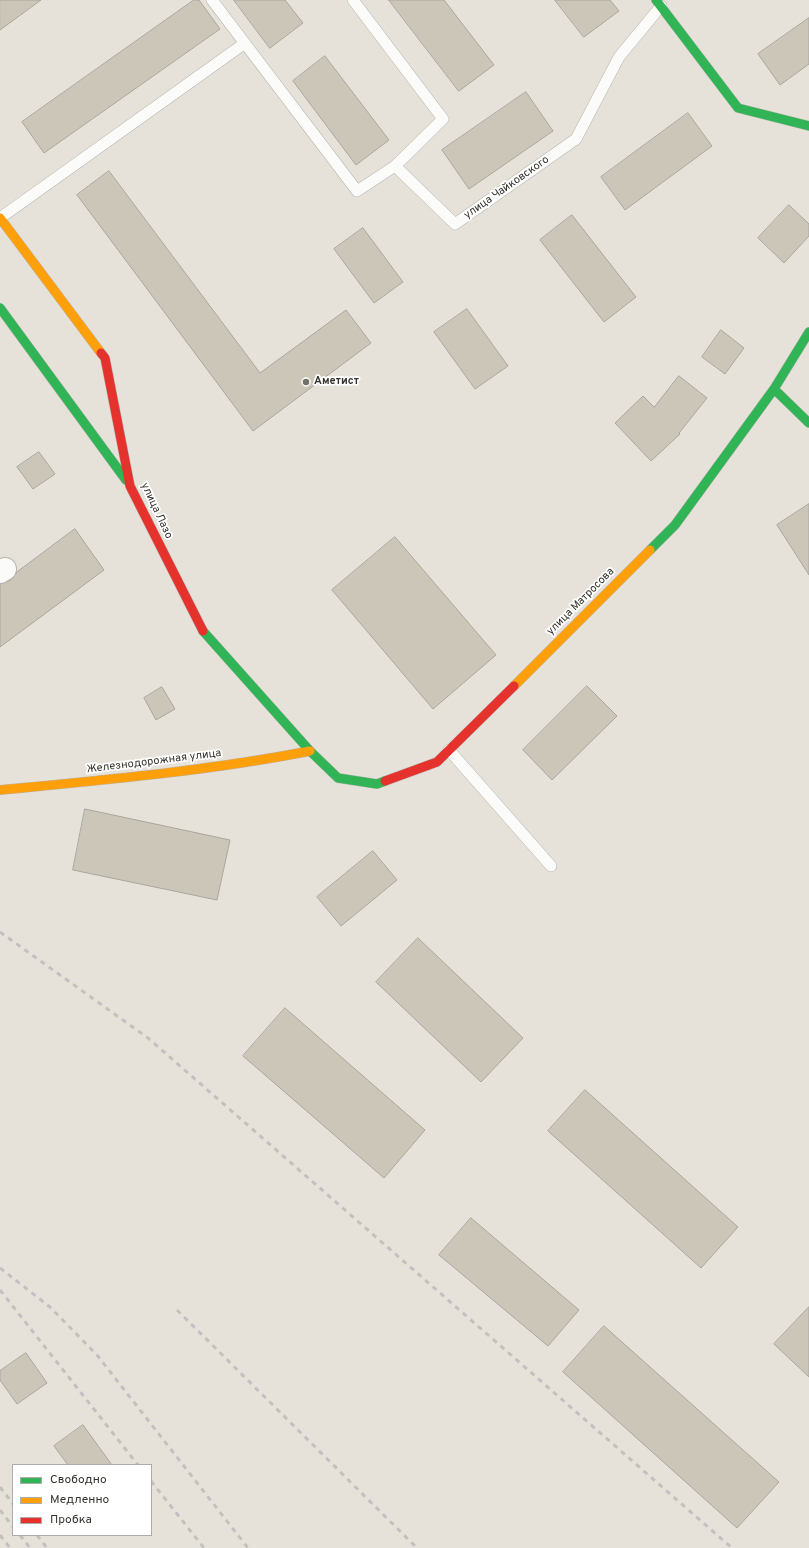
<!DOCTYPE html>
<meta charset="utf-8">
<style>
body{margin:0}
#map{position:relative;width:809px;height:1548px;overflow:hidden;background:#e6e2da;font-family:Overpass,sans-serif}
canvas{display:block}
.legend{position:absolute;left:12px;top:1464px;width:140px;height:72px;box-sizing:border-box;background:#fff;border:1px solid #aeadab;margin:0;padding:5px 7px;list-style:none;font-size:12px;color:#35332d}
.legend li{display:flex;align-items:center;gap:8px;height:20px}
.legend b{width:20px;border:1px solid #aeadab}
</style>
<div id="map">
<canvas width="809" height="1548"></canvas>
<ul class="legend">
<li><b style="height:5px;background:#30b455"></b>Свободно</li>
<li><b style="height:5px;background:#ff9f0a"></b>Медленно</li>
<li><b style="height:5px;background:#e5322d"></b>Пробка</li>
</ul>
</div>
<script>
const ctx = document.querySelector('canvas').getContext('2d');
ctx.lineJoin = 'round';
function paint(path, color) { ctx.fillStyle = color; ctx.fill(path, 'evenodd'); }
function strokePath(path, color, width, dash) { ctx.strokeStyle = color; ctx.lineWidth = width; ctx.lineCap = dash ? 'butt' : 'round'; ctx.setLineDash(dash || []); ctx.stroke(path); }
function label(font, color, halo, rows, align = 'center') {
  ctx.font = font + ' Overpass,sans-serif'; ctx.lineWidth = 3.5; ctx.setLineDash([]); ctx.textBaseline = 'middle'; ctx.strokeStyle = halo; ctx.fillStyle = color; for (const [text, x, y, turn = 0] of rows) {
    ctx.save(); ctx.translate(x, y); ctx.rotate((+turn || 0) * Math.PI / 180); ctx.textAlign = isNaN(turn) ? turn : align; if (halo) ctx.strokeText(text, 0, 0); ctx.fillText(text, 0, 0); ctx.restore();
  }
}
const building = new Path2D(`
 M0,0H41L0,30Z
 M194,0H199L220,29L44,153L22,122Z
 M234,0H285L303,23L270,48Z
 M389,0H444L494,65L459,91Z
 M555,0H610L619,11L584,37Z
 M809,18V64L780,85L758,54Z
 M325,56L389,140L356,165L293,81Z
 M526,92L553,131L469,189L442,150Z
 M688,113L712,146L625,210L601,177Z
 M109,171L260,373L346,310L371,343L253,431L77,195Z
 M789,205L809,224V236L784,263L758,238Z
 M572,215L636,297L604,322L540,240Z
 M363,228L403,282L374,303L334,249Z
 M467,309L508,366L475,389L434,332Z
 M721,330L744,348L725,374L702,357Z
 M679,376L707,398L679,433L680,434L651,461L615,423L643,396L654,407Z
 M39,452L55,474L33,489L17,467Z
 M809,504V575L777,525Z
 M75,529L104,570L0,647V584L11,580L17,572Z
 M395,537L496,655L433,709L332,590Z
 M587,686L617,716L552,780L523,750Z
 M162,687L175,709L156,720L144,698Z
 M85,809L230,840L217,900L73,870Z
 M373,851L397,880L341,926L317,897Z
 M418,938L523,1038L481,1082L376,982Z
 M285,1008L425,1130L384,1178L243,1056Z
 M585,1090L738,1227L701,1268L548,1131Z
 M471,1218L579,1310L548,1346L439,1255Z
 M809,1307V1377L774,1344Z
 M604,1326L779,1482L737,1528L563,1372Z
 M26,1353L47,1383L17,1404L0,1380V1371Z
 M83,1425L112,1465H68L54,1446Z`);
paint(building, '#ccc6b8');
strokePath(building, '#a8a6a0', 1);
const lane = new Path2D(`
 M212,0L357,191L395,166
 M353,0L443,119L395,166L455,224L576,139L619,57L661,6
 M0,218L245,43
 M449,750L551,866`);
const street = new Path2D(`
 M0,572L5,569`);
const fast = new Path2D(`
 M656,0L738,108L809,126
 M0,308L126,480
 M774,389L809,423
 M650,550L675,525L774,389L809,332
 M203,631L310,751L338,778L377,784L385,781`);
const slow = new Path2D(`
 M0,218L101,353
 M514,686L650,550
 M0,790C104,780 207,771 310,751`);
const jam = new Path2D(`
 M101,353L105,358L130,486L203,631
 M385,781L437,762L514,686`);
strokePath(lane, '#b7b4af', 12);
strokePath(street, '#b7b4af', 24);
strokePath(fast, '#b7b4af', 10);
strokePath(slow, '#b7b4af', 10);
strokePath(jam, '#b7b4af', 10);
strokePath(lane, '#fbfbf9', 11);
strokePath(street, '#fbfbf9', 22);
strokePath(fast, '#30b455', 9);
strokePath(slow, '#ff9f0a', 9);
strokePath(jam, '#e5322d', 9);
strokePath(new Path2D(`
 M0,932L148,1038L732,1548
 M0,1268L50,1307L97,1355L248,1548
 M0,1290L138,1465
 M177,1310L417,1548
 M151,1481L204,1548
 M0,1487L13,1504
 M0,1510L13,1527
 M0,1535L10,1548
 M20,1535L30,1548
 M37,1535L47,1548`), '#c2c1bf', 3, [5, 5]);
for (const [x, y, r, color] of [
 [306,382,4,"#73706a"]
]) { const dot = new Path2D(); dot.arc(x, y, r, 0, 2 * Math.PI); ctx.fillStyle = color; ctx.fill(dot); strokePath(dot, '#fff', 1.5); }
label('11px', '#35332d', '#fff', [
 ["улица Чайковского",507,188,-35],
 ["улица Лазо",156,511,65],
 ["улица Матросова",581,602,-45],
 ["Железнодорожная улица",154,762,-7]
]);
label('bold 11px', '#35332d', '#fff', [
 ["Аметист",314,382]
], 'left');
</script>
